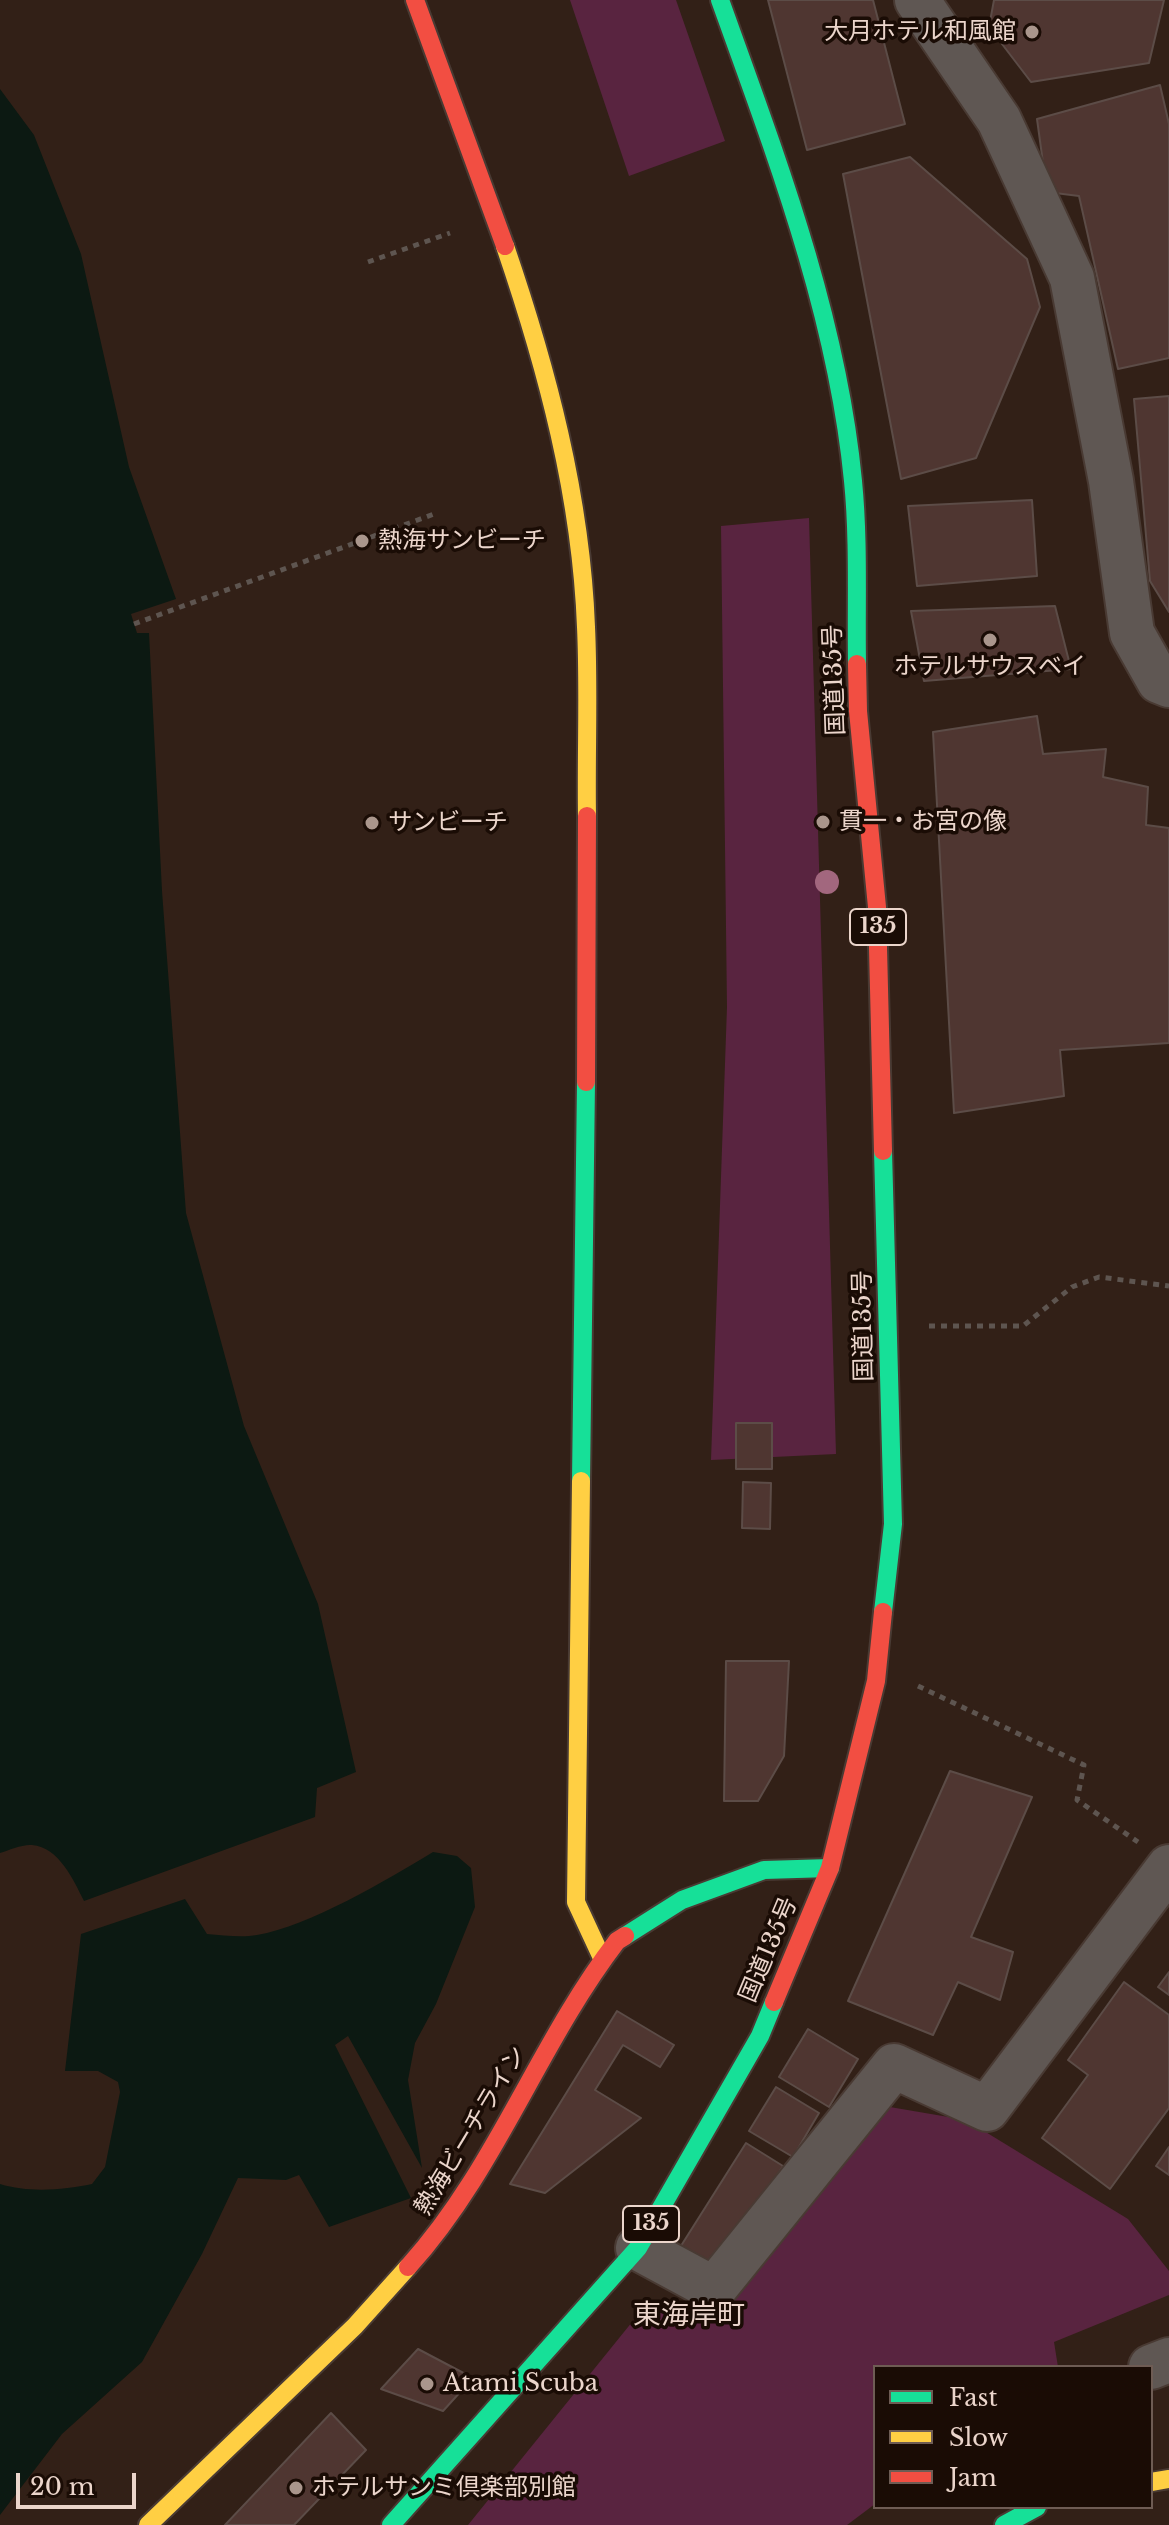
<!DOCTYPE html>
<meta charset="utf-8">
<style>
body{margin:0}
#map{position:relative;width:1169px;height:2525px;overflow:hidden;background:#322017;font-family:"Libre Baskerville",serif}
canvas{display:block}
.legend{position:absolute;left:873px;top:2365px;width:280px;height:144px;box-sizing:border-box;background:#1a0c05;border:2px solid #6e5c54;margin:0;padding:10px 14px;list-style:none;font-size:24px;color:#ebd5cb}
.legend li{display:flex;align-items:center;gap:16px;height:40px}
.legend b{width:40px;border:2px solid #6e5c54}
.scale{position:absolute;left:16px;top:2473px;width:120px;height:36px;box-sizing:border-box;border:4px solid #ebd5cb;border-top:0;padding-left:10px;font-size:24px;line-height:28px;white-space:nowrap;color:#ebd5cb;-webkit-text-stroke:6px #1a0c05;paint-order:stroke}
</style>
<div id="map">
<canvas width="1169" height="2525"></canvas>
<ul class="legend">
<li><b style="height:10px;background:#16e098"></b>Fast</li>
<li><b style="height:10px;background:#ffcf43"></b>Slow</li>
<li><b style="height:10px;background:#f24e42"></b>Jam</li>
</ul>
<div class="scale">20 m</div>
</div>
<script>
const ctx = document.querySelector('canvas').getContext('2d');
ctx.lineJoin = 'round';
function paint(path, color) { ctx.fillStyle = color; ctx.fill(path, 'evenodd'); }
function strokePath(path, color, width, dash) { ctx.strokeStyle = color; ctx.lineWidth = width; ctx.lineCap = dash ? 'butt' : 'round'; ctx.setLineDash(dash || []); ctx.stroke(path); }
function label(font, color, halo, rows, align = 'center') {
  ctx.font = font + ' "Libre Baskerville","Noto Sans JP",serif'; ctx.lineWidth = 7; ctx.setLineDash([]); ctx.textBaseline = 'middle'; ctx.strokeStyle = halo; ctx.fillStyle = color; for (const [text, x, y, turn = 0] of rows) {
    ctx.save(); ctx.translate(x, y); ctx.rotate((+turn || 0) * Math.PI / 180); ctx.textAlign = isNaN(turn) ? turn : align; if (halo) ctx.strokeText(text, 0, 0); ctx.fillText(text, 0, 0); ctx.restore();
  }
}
paint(new Path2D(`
 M570,0H676L725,141L629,176Z
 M809,518L836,1454L711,1460L727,1007L721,526Z
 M884,2106L966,2120L1128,2219L1169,2271V2295L1054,2342L1058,2367H875V2504L847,2525H468L645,2306L702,2321Z`), '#592440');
paint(new Path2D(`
 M0,89L34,135L81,254L129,467L176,599L131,614L137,633H149L162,891L186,1213L244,1426L318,1604L356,1772L317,1788L315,1817L84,1901C74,1881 59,1847 32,1845C23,1844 9,1850 0,1853Z
 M433,1852L457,1856L471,1868L475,1907L436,2004L415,2043L408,2080L422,2168L348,2036L335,2045L411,2198L329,2227L299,2175L286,2180L238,2178L202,2254L142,2362L62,2434L0,2515V2184C29,2193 63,2190 92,2184L105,2167L120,2092L118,2082L98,2071H65L81,1934L185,1899L207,1934C223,1935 241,1938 257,1935C309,1926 387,1880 433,1852Z`), '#0c1912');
const building = new Path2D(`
 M768,0H873L905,124L807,150Z
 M994,0H1164L1149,63L1031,82L989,27Z
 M1160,85L1169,124V358L1118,369L1079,196L1047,192L1037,119Z
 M910,157L1027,259L1040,307L976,458L901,479L843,174Z
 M1169,396V612L1150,581L1134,399Z
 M1032,500L1037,576L917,586L908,506Z
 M1055,606L1071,669L924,681L911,611Z
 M1037,716L1043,754L1106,749L1103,777L1148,787L1146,825L1169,828V1043L1060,1050L1064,1096L954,1113L933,732Z
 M736,1423H772V1469H736Z
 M743,1482L771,1483L770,1529L742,1528Z
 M726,1661H789L784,1756L758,1801H724Z
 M950,1771L1032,1797L971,1937L1013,1952L1000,2000L958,1982L933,2035L848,2001Z
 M1169,1972V1995L1158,1987Z
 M1124,1982L1169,2015V2108L1110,2189L1042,2138L1088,2075L1068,2060Z
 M617,2011L674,2045L660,2067L623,2045L595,2090L641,2118L545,2193L510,2184Z
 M808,2029L858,2059L829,2107L779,2077Z
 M776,2087L819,2113L793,2157L749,2131Z
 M746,2143L783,2166L716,2272L679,2249Z
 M1169,2147V2175L1156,2166Z
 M418,2349L473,2378L443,2411L381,2389Z
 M331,2413L366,2450L294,2525H225Z`);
paint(building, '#4f3631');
strokePath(building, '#5c4c47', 2);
const street = new Path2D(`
 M917,0L999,120L1072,278L1111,481L1132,633L1159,681L1169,685
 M638,2248L714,2289L894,2066L987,2109L1169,1867
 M1151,2367L1169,2360`);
const fast = new Path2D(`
 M720,0C776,156 837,315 853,481C859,541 856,604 857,664
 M883,1151L893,1524L883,1612
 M581,1481L586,1082
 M625,1936L682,1900L764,1870L830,1868
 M391,2525L638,2248L760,2036L774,2002
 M1004,2525L1037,2507`);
const slow = new Path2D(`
 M505,246C547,369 581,496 586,627C589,690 586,753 587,816
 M581,1481L576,1902L602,1958
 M1151,2482L1169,2479
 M148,2525L355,2326L408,2267`);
const jam = new Path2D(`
 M415,0L505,246
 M857,664L858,711L877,907L883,1151
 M586,1082L587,816
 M774,2002L830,1868L876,1681L883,1612
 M408,2267C496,2170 538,2044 617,1941L625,1936`);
strokePath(street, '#493a33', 48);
strokePath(fast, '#493a33', 22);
strokePath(slow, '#493a33', 22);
strokePath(jam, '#493a33', 22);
strokePath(new Path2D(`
 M368,262L450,233
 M134,624L434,514
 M929,1326H1023L1072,1287L1099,1277L1169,1286
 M918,1686L1084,1765L1077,1800L1138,1842`), '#5e5550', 5, [6, 6]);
strokePath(street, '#5f5753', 44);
strokePath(fast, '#16e098', 18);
strokePath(slow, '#ffcf43', 18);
strokePath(jam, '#f24e42', 18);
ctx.fillStyle = '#a2677e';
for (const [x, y] of [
 [827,882]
]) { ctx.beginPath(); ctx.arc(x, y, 12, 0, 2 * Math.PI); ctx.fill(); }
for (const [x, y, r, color] of [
 [1032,32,8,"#aa968c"],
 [362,541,8,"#aa968c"],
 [990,640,8,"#aa968c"],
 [823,822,8,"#aa968c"],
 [372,823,8,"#aa968c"],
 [427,2384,8,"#aa968c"],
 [296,2488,8,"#aa968c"]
]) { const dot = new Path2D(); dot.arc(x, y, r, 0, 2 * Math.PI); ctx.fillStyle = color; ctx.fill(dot); strokePath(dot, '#1a0c05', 3); }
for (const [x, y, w] of [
 [878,927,56],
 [651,2224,56]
]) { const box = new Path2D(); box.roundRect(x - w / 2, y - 18, w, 36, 6); ctx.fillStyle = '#1a0c05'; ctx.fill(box); strokePath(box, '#ebd5cb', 2); }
label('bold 22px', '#ebd5cb', null, [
 ["135",878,927],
 ["135",651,2224]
]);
label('24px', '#ebd5cb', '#1a0c05', [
 ["大月ホテル和風館",1016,32,"right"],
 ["熱海サンビーチ",378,541],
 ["ホテルサウスベイ",990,667,"center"],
 ["貫一・お宮の像",839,822],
 ["サンビーチ",388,823],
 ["Atami Scuba",443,2384],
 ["ホテルサンミ倶楽部別館",312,2488]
], 'left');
label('24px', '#ebd5cb', '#1a0c05', [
 ["国道135号",835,680,-92],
 ["国道135号",864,1326,-91],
 ["国道135号",769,1950,-67],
 ["熱海ビーチライン",471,2131,-59]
]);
label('28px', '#ebd5cb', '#1a0c05', [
 ["東海岸町",689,2316]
]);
</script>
